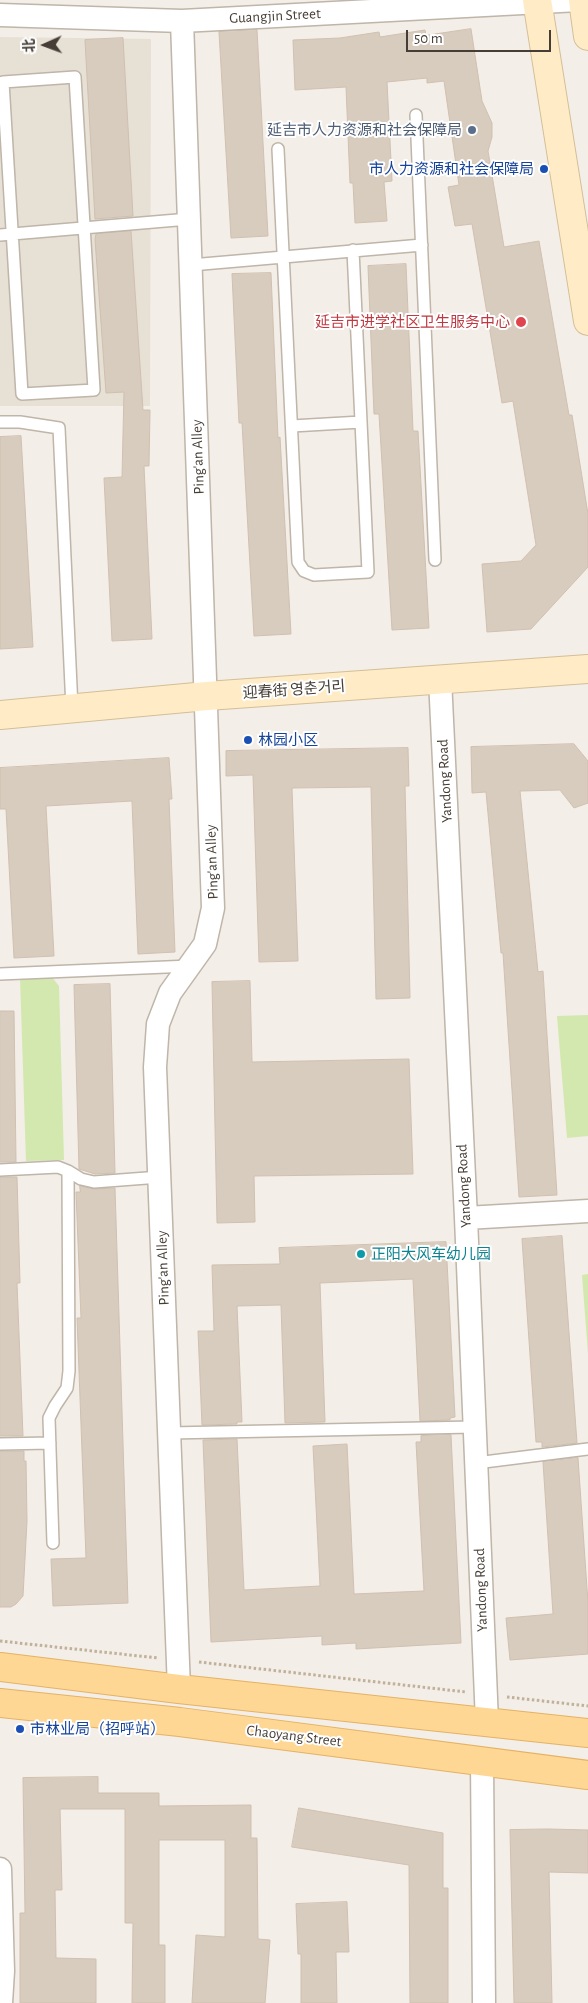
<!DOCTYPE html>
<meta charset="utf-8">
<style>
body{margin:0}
#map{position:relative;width:588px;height:2003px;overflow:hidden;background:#f3eee7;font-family:"Alegreya Sans","Noto Sans SC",sans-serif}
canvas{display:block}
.north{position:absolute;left:20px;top:20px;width:50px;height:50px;-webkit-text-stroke:4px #fff;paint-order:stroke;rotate:268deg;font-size:14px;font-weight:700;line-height:20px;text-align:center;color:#463e36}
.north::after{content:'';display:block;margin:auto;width:18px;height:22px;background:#463e36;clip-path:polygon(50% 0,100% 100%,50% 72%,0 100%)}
.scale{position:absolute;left:406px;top:30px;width:145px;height:22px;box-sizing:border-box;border:2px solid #463e36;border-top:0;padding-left:6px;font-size:15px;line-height:18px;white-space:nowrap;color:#463e36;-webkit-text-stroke:4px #fff;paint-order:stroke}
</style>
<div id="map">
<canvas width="588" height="2003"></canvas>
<div class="north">北</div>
<div class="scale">50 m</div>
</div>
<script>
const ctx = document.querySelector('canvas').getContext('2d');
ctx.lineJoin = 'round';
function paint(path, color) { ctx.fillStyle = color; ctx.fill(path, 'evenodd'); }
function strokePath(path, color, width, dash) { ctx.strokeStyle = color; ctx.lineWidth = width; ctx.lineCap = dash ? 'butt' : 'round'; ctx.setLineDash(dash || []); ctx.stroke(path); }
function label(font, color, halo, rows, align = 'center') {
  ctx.font = font + ' "Alegreya Sans","Noto Sans SC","Noto Sans KR",sans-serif'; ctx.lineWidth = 4; ctx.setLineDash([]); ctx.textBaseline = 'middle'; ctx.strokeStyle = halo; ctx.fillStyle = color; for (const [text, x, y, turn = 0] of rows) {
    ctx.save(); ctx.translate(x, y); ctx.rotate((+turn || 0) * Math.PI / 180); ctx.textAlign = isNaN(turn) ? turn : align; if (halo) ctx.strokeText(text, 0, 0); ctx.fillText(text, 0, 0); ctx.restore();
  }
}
paint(new Path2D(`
 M0,37L151,39L150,406H0Z`), '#e7e0d5');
paint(new Path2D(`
 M51,976L59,986L64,1160L26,1161L20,977Z
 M588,1015V1136L567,1138L557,1016Z
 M588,1274V1354L582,1275Z`), '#d3e8af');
const building = new Path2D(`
 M471,29L482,101L492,123V137L488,151L504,247L539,241L569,415H572L588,514V567L531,629L487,632L482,564L521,561L536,545L513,401L502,403L472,224L455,226L448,187L459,185L444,81L427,83V78L387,82L392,181L384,182L387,221L355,223L353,183H350L346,87L295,90L293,40L340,38L379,32L380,37L425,30L426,35Z
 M257,30L268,236L231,238L219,32Z
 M123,38L133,216L95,219L85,40Z
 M131,231L143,410H150L149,466H144L152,639L112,641L104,478L122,477L124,392L106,393L95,239L96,234Z
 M406,264L413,431H418L429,628L392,630L379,414H374L368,266Z
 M271,273L278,438L280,437L291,634L254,636L242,423H239L232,274Z
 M21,436L33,647L0,649V437Z
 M574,744L588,761V803L574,808L560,790L520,791L538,972L543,971L557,1195L519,1197L503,953H501L486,792L472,793L471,747Z
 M408,748L409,786H405L410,998L376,999L371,787L292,788L298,961L259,962L253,775L226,776V751Z
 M169,758L172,799H169L175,952L138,954L132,801L46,806L54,956L14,958L6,809H0V768Z
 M250,981L252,1062L409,1059L413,1174L254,1176L255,1222L217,1223L212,982Z
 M110,984L115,1173L95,1174L79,1169L74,985Z
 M0,1011H14L16,1162H0Z
 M0,1177H17L20,1283H17L23,1436H0Z
 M80,1186L94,1189L115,1188L128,1603L53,1606L51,1559L86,1558L77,1318H81L76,1192H80Z
 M562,1236L577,1443L542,1447V1442H536L522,1239Z
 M446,1242L455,1417L450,1418V1420L420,1421L413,1279L320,1283L325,1422L285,1423L281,1305L237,1306L242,1422H237V1424L202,1425L198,1331H214L212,1265L280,1264L279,1248Z
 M451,1435L461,1643L356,1649V1643L322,1645V1636L211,1642L203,1440L237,1439L244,1590L320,1586L313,1446L347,1444L354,1594L424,1591L416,1442H421V1436Z
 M0,1451H24V1461H26L27,1521L23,1596L16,1604L11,1607H0Z
 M578,1458L588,1603V1654L510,1660L506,1618L553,1614L543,1462Z
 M98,1777V1793H159V1806L251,1805V1838H257L258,1939L270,1940L265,2003H192L196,1935L225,1937V1840H159V1945H165V2003H132L133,1923H125V1809H60L62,1890H55L56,1958L96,1959V2003H20V1913H25L23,1778Z
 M299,1808L443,1833V1888H448V2003H410L409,1865L292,1847Z
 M548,1829L588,1830V1873L549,1872L552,2003H514L510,1830Z
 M347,1902L349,1952H336L337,2003H301V1954H298L296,1904Z`);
paint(building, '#d8ccbf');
strokePath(building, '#d0c0af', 1);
const lane = new Path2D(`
 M75,77L94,390L22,394L3,82Z
 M416,115L435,560
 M278,149L298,562L304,571L314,575L368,572L353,250
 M0,235L189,219
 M191,265L422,245
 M0,422H20L59,428L72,708
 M292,426L361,422
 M0,974L190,966
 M0,1170L58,1167L68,1171L81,1179L94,1182L160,1177
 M169,1433L474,1427
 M0,1444L50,1443
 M476,1463L588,1449
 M53,1543L49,1418L55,1406L67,1388L69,1371L68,1171`);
const street = new Path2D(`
 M0,15L182,21L579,0
 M440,679L466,1218L487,1722
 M466,1218L588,1211
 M179,1689L155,1067L158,1024L170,993L205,944L213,908L182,21
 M482,1761L484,2003
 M0,1869L3,1971L1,2003`);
const secondary = new Path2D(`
 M537,0L588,321
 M583,0L588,36
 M0,715L207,696L588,669`);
const primary = new Path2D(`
 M0,1667L179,1689L588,1733
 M0,1703L180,1722L588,1775`);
strokePath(lane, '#bfb5a9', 14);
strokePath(street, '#bfb5a9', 25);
strokePath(secondary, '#d4be96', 30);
strokePath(primary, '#e4b264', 30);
strokePath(new Path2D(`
 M0,1641L158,1658
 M199,1662L466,1692
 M507,1697L588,1706`), '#c1b09a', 3, [2.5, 2.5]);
strokePath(lane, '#fff', 11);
strokePath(street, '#fff', 22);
strokePath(secondary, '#ffecc6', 28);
strokePath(primary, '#fed795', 28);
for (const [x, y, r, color] of [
 [472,130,5,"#5c6f8a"],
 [544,169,5,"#1a4fb4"],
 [521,322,6,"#e0444e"],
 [248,740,5,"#1a4fb4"],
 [361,1254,5,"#0f9aa8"],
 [20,1729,5,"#1a4fb4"]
]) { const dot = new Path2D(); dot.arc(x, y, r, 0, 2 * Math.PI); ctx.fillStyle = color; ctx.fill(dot); strokePath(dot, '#fff', 2); }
label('15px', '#463e36', '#fff', [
 ["Guangjin Street",275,16,-3],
 ["Ping'an Alley",198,457,-92],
 ["迎春街 영춘거리",294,690,-4],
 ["Yandong Road",445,781,-93],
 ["Ping'an Alley",212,862,-92],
 ["Yandong Road",464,1186,-93],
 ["Ping'an Alley",163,1268,-92],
 ["Yandong Road",481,1590,-92],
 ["Chaoyang Street",294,1736,7]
]);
label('15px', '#4e5e75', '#fff', [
 ["延吉市人力资源和社会保障局",462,130]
], 'right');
label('15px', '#164399', '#fff', [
 ["市人力资源和社会保障局",534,169,"right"],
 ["林园小区",258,740],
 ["市林业局（招呼站）",30,1729]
], 'left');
label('15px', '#be3a42', '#fff', [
 ["延吉市进学社区卫生服务中心",510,322]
], 'right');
label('15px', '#0d838f', '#fff', [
 ["正阳大风车幼儿园",371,1254]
], 'left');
</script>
